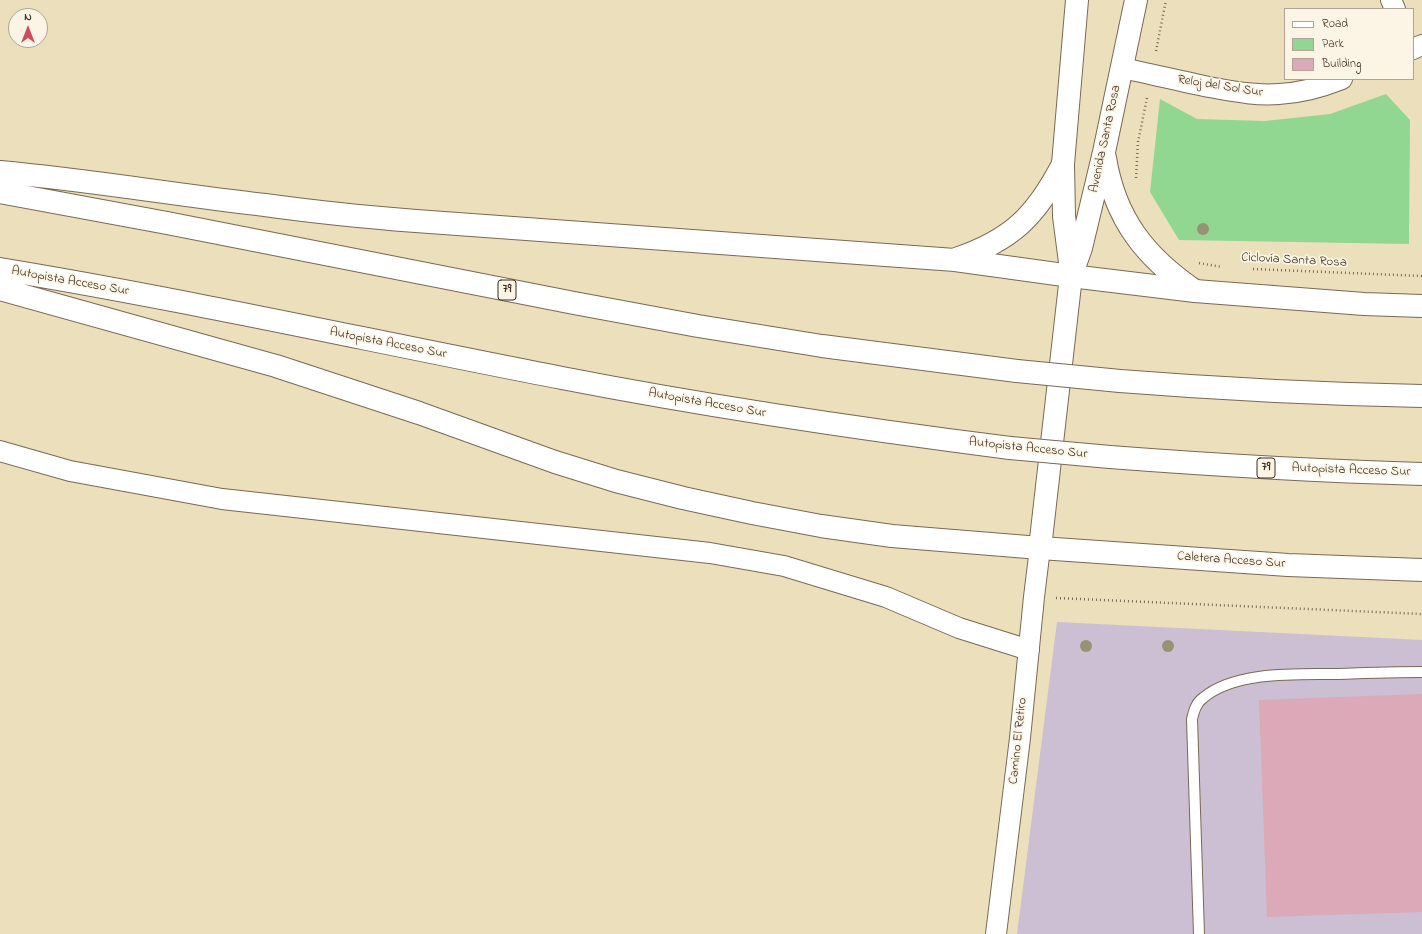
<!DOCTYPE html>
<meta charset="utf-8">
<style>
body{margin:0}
#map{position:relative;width:1422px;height:934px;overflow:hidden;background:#ecdfbc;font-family:"Indie Flower",sans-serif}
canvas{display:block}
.legend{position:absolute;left:1284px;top:8px;width:130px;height:72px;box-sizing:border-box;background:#fcf5e5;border:1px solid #afa495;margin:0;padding:5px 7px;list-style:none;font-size:12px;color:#3b2a1e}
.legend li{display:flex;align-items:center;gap:8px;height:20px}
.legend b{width:20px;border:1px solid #afa495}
.north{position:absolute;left:8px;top:8px;width:40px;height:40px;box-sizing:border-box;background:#fcf5e5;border:1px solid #afa495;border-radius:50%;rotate:0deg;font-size:11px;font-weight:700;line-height:16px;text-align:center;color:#3b2a1e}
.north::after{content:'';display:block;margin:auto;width:14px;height:18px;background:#d1495b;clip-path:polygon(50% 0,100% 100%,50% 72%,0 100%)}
</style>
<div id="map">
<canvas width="1422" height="934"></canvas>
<ul class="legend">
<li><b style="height:5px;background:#fff"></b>Road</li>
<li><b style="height:11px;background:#91d791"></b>Park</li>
<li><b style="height:11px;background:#dba9b7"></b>Building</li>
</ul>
<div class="north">N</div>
</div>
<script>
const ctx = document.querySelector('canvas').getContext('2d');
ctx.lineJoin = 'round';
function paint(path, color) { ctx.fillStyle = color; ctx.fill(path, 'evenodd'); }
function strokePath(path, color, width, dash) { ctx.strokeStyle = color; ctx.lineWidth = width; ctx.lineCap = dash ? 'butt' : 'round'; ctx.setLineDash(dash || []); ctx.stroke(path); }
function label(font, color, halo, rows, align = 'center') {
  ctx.font = font + ' "Indie Flower",sans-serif'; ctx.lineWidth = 3.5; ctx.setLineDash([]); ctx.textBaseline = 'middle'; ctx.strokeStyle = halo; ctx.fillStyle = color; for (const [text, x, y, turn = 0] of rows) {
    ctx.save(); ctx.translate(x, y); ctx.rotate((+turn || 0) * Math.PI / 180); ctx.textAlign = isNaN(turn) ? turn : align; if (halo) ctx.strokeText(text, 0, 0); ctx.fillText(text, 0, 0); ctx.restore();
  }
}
paint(new Path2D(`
 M1057,622L1422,640V934H1017Z`), '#ccbed3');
paint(new Path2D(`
 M1386,94L1410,120L1409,244L1179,240L1150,192L1160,99L1197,119L1265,121L1330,114Z`), '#91d791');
paint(new Path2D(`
 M1422,694V912L1267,917L1259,700Z`), '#dba9b7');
const service = new Path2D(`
 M1199,934L1192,719C1194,711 1196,703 1203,698C1235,671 1297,674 1336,674C1365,673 1393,672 1422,672`);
const minor = new Path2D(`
 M1391,0L1395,9
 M1413,49L1422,45
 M1122,68C1151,74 1180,81 1209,87C1232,91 1255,96 1279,94C1300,93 1322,87 1342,79
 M0,451L70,471L222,499L710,553L784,566L886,597L959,628L1029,650
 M996,934L1020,738L1034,597L1040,548`);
const secondary = new Path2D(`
 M1071,276L1195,291L1364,304L1422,306
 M1040,548L1288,565L1422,570`);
const primary = new Path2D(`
 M1105,158C1115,219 1145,257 1195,291
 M1071,270L1064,216L1063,164L1077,0
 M1040,548L1071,276L1081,248L1104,152L1136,0`);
const motorway = new Path2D(`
 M0,172C89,180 176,195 265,205C315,212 365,217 416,221L955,260L1071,276
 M0,192L167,223L574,303L698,326L822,346L1017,371
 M956,259C1012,240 1036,216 1063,164
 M0,269C188,300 375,342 562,378C711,407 860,429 1010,448
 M0,289L276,366L419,413L555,462L616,481L683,498L752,513L821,526L892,536L1040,548
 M1120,381C1221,389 1321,394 1422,396
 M1110,457C1214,465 1318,471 1422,474`);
strokePath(service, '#796955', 12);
strokePath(minor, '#796955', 22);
strokePath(secondary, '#796955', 24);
strokePath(primary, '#796955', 24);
strokePath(motorway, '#796955', 24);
strokePath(new Path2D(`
 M1156,51L1166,0
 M1136,178L1138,142L1147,98
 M1199,263L1222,267
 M1253,269L1422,276
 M1056,598L1422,614`), '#796955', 2.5, [1, 3]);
strokePath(service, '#fff', 10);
strokePath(minor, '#fff', 20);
strokePath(secondary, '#fff', 22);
strokePath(primary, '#fff', 22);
strokePath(motorway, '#fff', 22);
const motorwayBridge = new Path2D(`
 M1017,371L1120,381
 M1010,448L1110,457`);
strokePath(motorwayBridge, '#796955', 24, []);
strokePath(motorwayBridge, '#fff', 22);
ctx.fillStyle = '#969375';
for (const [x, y] of [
 [1203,229],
 [1086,646],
 [1168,646]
]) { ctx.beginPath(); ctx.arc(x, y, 6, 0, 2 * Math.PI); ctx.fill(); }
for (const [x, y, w] of [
 [507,290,18],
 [1266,468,18]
]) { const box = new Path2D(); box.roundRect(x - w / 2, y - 10, w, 20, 3); ctx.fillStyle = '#fcf5e5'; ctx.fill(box); strokePath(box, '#3b2a1e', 1); }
label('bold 12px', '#3b2a1e', null, [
 ["79",507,290],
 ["79",1266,468]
]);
label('13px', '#3b2a1e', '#fcf5e5', [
 ["Reloj del Sol Sur",1220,87,9],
 ["Avenida Santa Rosa",1106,139,-78],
 ["Ciclovía Santa Rosa",1294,261,3],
 ["Autopista Acceso Sur",70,282,10],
 ["Autopista Acceso Sur",388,344,11],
 ["Autopista Acceso Sur",707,404,10],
 ["Autopista Acceso Sur",1028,449,6],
 ["Autopista Acceso Sur",1351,471,2],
 ["Caletera Acceso Sur",1231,561,4],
 ["Camino El Retiro",1019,741,-84]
]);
</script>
